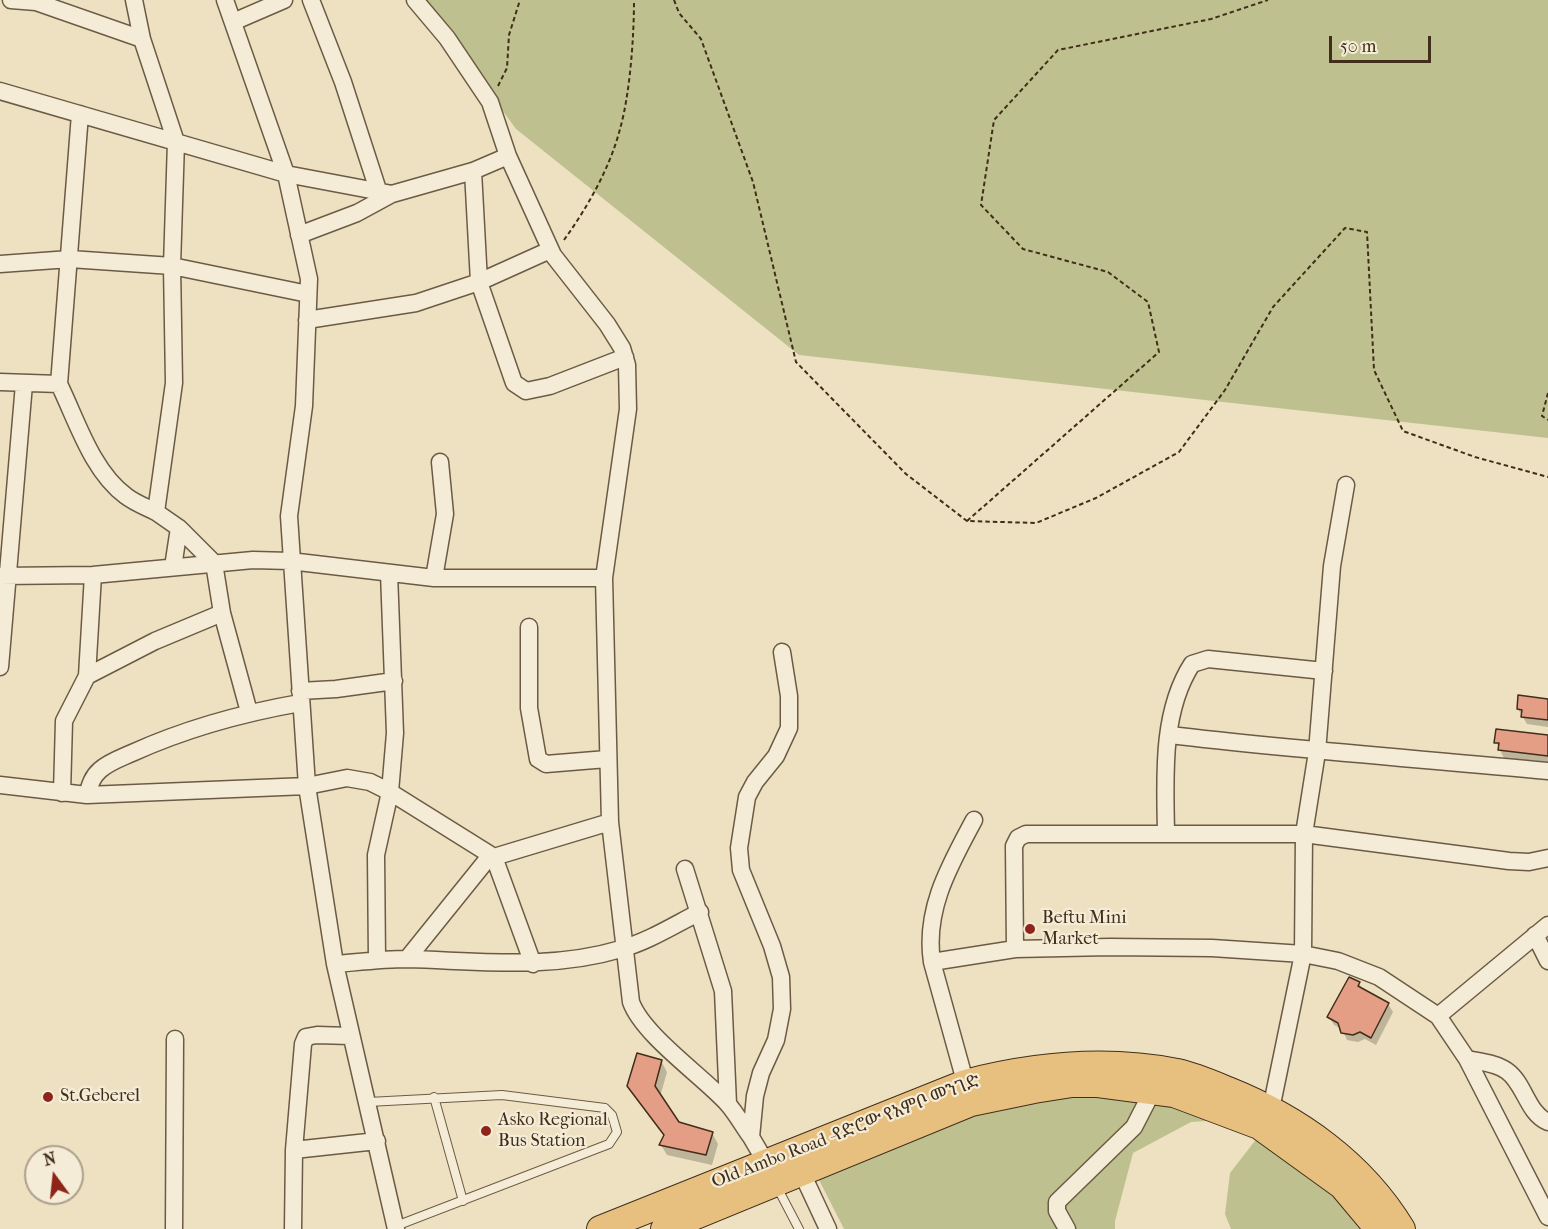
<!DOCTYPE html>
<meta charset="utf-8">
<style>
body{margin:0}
#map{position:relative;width:1548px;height:1229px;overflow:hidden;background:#eee1c1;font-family:"IM FELL French Canon",serif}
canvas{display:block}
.north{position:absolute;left:24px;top:1145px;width:60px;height:60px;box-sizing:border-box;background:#f4ecd7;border:2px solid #aca08b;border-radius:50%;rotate:345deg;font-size:16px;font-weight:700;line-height:24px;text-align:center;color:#412e1a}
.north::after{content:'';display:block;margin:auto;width:21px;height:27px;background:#8f2418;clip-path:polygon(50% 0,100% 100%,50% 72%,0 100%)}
.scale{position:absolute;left:1329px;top:36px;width:102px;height:27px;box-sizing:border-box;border:3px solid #412e1a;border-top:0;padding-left:8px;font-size:18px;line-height:21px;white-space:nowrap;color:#412e1a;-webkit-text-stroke:4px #f4ecd7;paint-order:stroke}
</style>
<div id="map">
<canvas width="1548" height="1229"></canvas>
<div class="north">N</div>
<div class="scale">50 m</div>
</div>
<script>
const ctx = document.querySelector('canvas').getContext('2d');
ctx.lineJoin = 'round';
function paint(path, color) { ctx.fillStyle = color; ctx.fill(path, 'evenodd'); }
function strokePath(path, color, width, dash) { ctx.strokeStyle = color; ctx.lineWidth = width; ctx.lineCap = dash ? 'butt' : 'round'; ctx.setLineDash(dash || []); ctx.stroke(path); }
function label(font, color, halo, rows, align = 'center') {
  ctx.font = font + ' "IM FELL French Canon","Noto Serif Ethiopic",serif'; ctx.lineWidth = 4.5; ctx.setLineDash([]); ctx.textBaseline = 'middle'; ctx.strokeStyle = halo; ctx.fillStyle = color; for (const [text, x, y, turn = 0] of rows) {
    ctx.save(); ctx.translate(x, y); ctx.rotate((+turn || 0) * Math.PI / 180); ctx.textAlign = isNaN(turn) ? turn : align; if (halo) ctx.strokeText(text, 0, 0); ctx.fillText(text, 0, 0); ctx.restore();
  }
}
paint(new Path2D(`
 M422,0H1548V438L799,355L516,129Z
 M1079,1088L1236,1119L1191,1122L1133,1153L1115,1221V1229H844L817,1176L997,1105Z
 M1268,1124L1372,1229H1231L1225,1214L1230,1173Z`), '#bec18f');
paint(new Path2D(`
 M1548,700V727L1527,724L1518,709Z
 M1548,736V762L1504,758L1496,742Z
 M1359,983L1363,991L1388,1004L1393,1012L1376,1045L1365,1039L1358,1042L1347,1040L1342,1029L1334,1025L1329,1017Z
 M661,1061L667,1072L660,1097L678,1124L712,1133L718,1144L712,1165L667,1155L661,1145L665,1136L629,1086Z`), '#0003');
const building = new Path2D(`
 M1518,695L1548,699V720L1521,717L1522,710L1517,709Z
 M1496,729L1548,735V756L1498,750L1499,743H1494Z
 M1349,977L1360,982L1358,986L1389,1003L1371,1038L1360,1032L1353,1035L1341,1033L1338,1023L1327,1017Z
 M637,1053L662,1060L655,1086L679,1122L713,1132L706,1155L659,1145L664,1135L627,1086Z`);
paint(building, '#e59e86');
strokePath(building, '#412e1a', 1.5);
const service = new Path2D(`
 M434,1097L463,1201
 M368,1102L502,1095L605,1108L612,1115L617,1132L609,1144L396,1226
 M777,1187L799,1229`);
const minor = new Path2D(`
 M11,0L36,2L142,39
 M134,0L142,39L176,142L172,266L174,383L156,512L179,528L214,563L222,613L249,712
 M225,0L286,174L309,279L304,406L289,516L307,786L335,964L396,1229
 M311,0L343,82L378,190
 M415,0L447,38L490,102L508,156
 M233,22L284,0
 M0,91L286,174L392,194L473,171L508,156L553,255L607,324L622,348L627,365L628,409L604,578L610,822L631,1002C643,1035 701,1075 727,1103C736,1113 743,1126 751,1137
 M473,171L479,282L514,383L526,391L550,386L625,357
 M299,235L357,213L392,194
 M0,264L70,259L172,266L308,294
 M307,320L416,303L479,282L550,250
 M0,382L59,384L80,114
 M59,384C77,421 92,471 126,496C135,503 146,507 156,512
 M173,567L179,528
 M0,576L93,575L253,560L290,561L434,578H604
 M434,578L445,514L440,462
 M529,627V708L538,759L546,764L607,759
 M0,667L24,384
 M87,676L93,575
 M300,691L336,689L394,681
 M1170,735C1296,750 1422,759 1548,771
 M0,785L87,795L307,786L347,778L370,782L390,792L494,857L610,822
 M62,793L64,721L87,676L155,641L222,613
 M87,795C90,785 92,777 100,770C109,762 121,758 132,753C185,729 243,713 300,703
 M1166,832C1165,777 1161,712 1192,664L1208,659L1324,671
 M494,857L533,964
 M685,869L723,991L728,1104
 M1535,935L1548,961
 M1015,949L1014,846L1018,838L1026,834H1304L1509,861L1529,862L1548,858
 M407,959L490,856
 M377,960L376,855L390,792L395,733L389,573
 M932,962C924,909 950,865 974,820
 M335,964C359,962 383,959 408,959C480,961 551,970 621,949C649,941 674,925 700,912
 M1438,1016L1548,925
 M1467,1059C1480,1062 1496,1063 1507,1071C1525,1084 1527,1113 1548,1122
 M968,1092L932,962L1015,949L1110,947L1212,948L1303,954L1338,961L1379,977L1438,1016L1467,1059L1548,1217
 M1266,1116L1271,1109L1303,954L1304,834L1317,752L1332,566L1346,485
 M294,1150L303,1044L306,1037L317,1035L350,1036
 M765,1161L751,1137L755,1096L761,1073L776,1040L782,1009L781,977L772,946L741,870L739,848L747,797L755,782L776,756L789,728V696L782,652
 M801,1171L828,1229
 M174,1229L175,1039
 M293,1229L294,1150L377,1141
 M1067,1229L1057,1211V1202L1134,1127L1153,1090`);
const primary = new Path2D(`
 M600,1229L965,1083C1034,1065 1106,1058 1177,1072C1195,1076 1211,1083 1228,1090C1298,1118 1362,1163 1402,1229
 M664,1229L971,1103L1034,1090L1072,1084H1098L1174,1094L1259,1126L1342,1186L1378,1229`);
strokePath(service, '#6c5b44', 10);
strokePath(minor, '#6c5b44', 19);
strokePath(primary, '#412e1a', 28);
strokePath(new Path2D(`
 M674,0L679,13L701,39L753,182L796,362L906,474L967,521L1036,523L1096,498L1179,452L1225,390L1273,307L1345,228L1367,232L1374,370L1403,431L1475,457L1548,477
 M498,86L507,68L509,35L520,0
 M564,240C587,208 610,168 620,129C630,94 634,37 634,0
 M1548,393L1542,416L1548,420
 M967,521L1159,352L1148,302L1108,272L1023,249L981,205L994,120L1058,50L1211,19L1268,0`), '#412e1a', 2, [4.5, 3]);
strokePath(service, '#f4ecd7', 8);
strokePath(minor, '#f4ecd7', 16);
strokePath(primary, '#e7c080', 26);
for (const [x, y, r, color] of [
 [1030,929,6,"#8f2418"],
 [48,1097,6,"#8f2418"],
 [486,1131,6,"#8f2418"]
]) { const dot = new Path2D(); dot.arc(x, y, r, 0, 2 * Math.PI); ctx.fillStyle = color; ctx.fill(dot); strokePath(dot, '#f4ecd7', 2); }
label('18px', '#412e1a', '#f4ecd7', [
 ["Beftu Mini",1042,919],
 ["Market",1042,940],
 ["St.Geberel",60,1097],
 ["Asko Regional",498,1121],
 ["Bus Station",498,1142]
], 'left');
label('18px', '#412e1a', '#f4ecd7', [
 ["Old Ambo Road -የድሮው የአምቦ መንገድ",846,1132,-21]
]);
</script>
